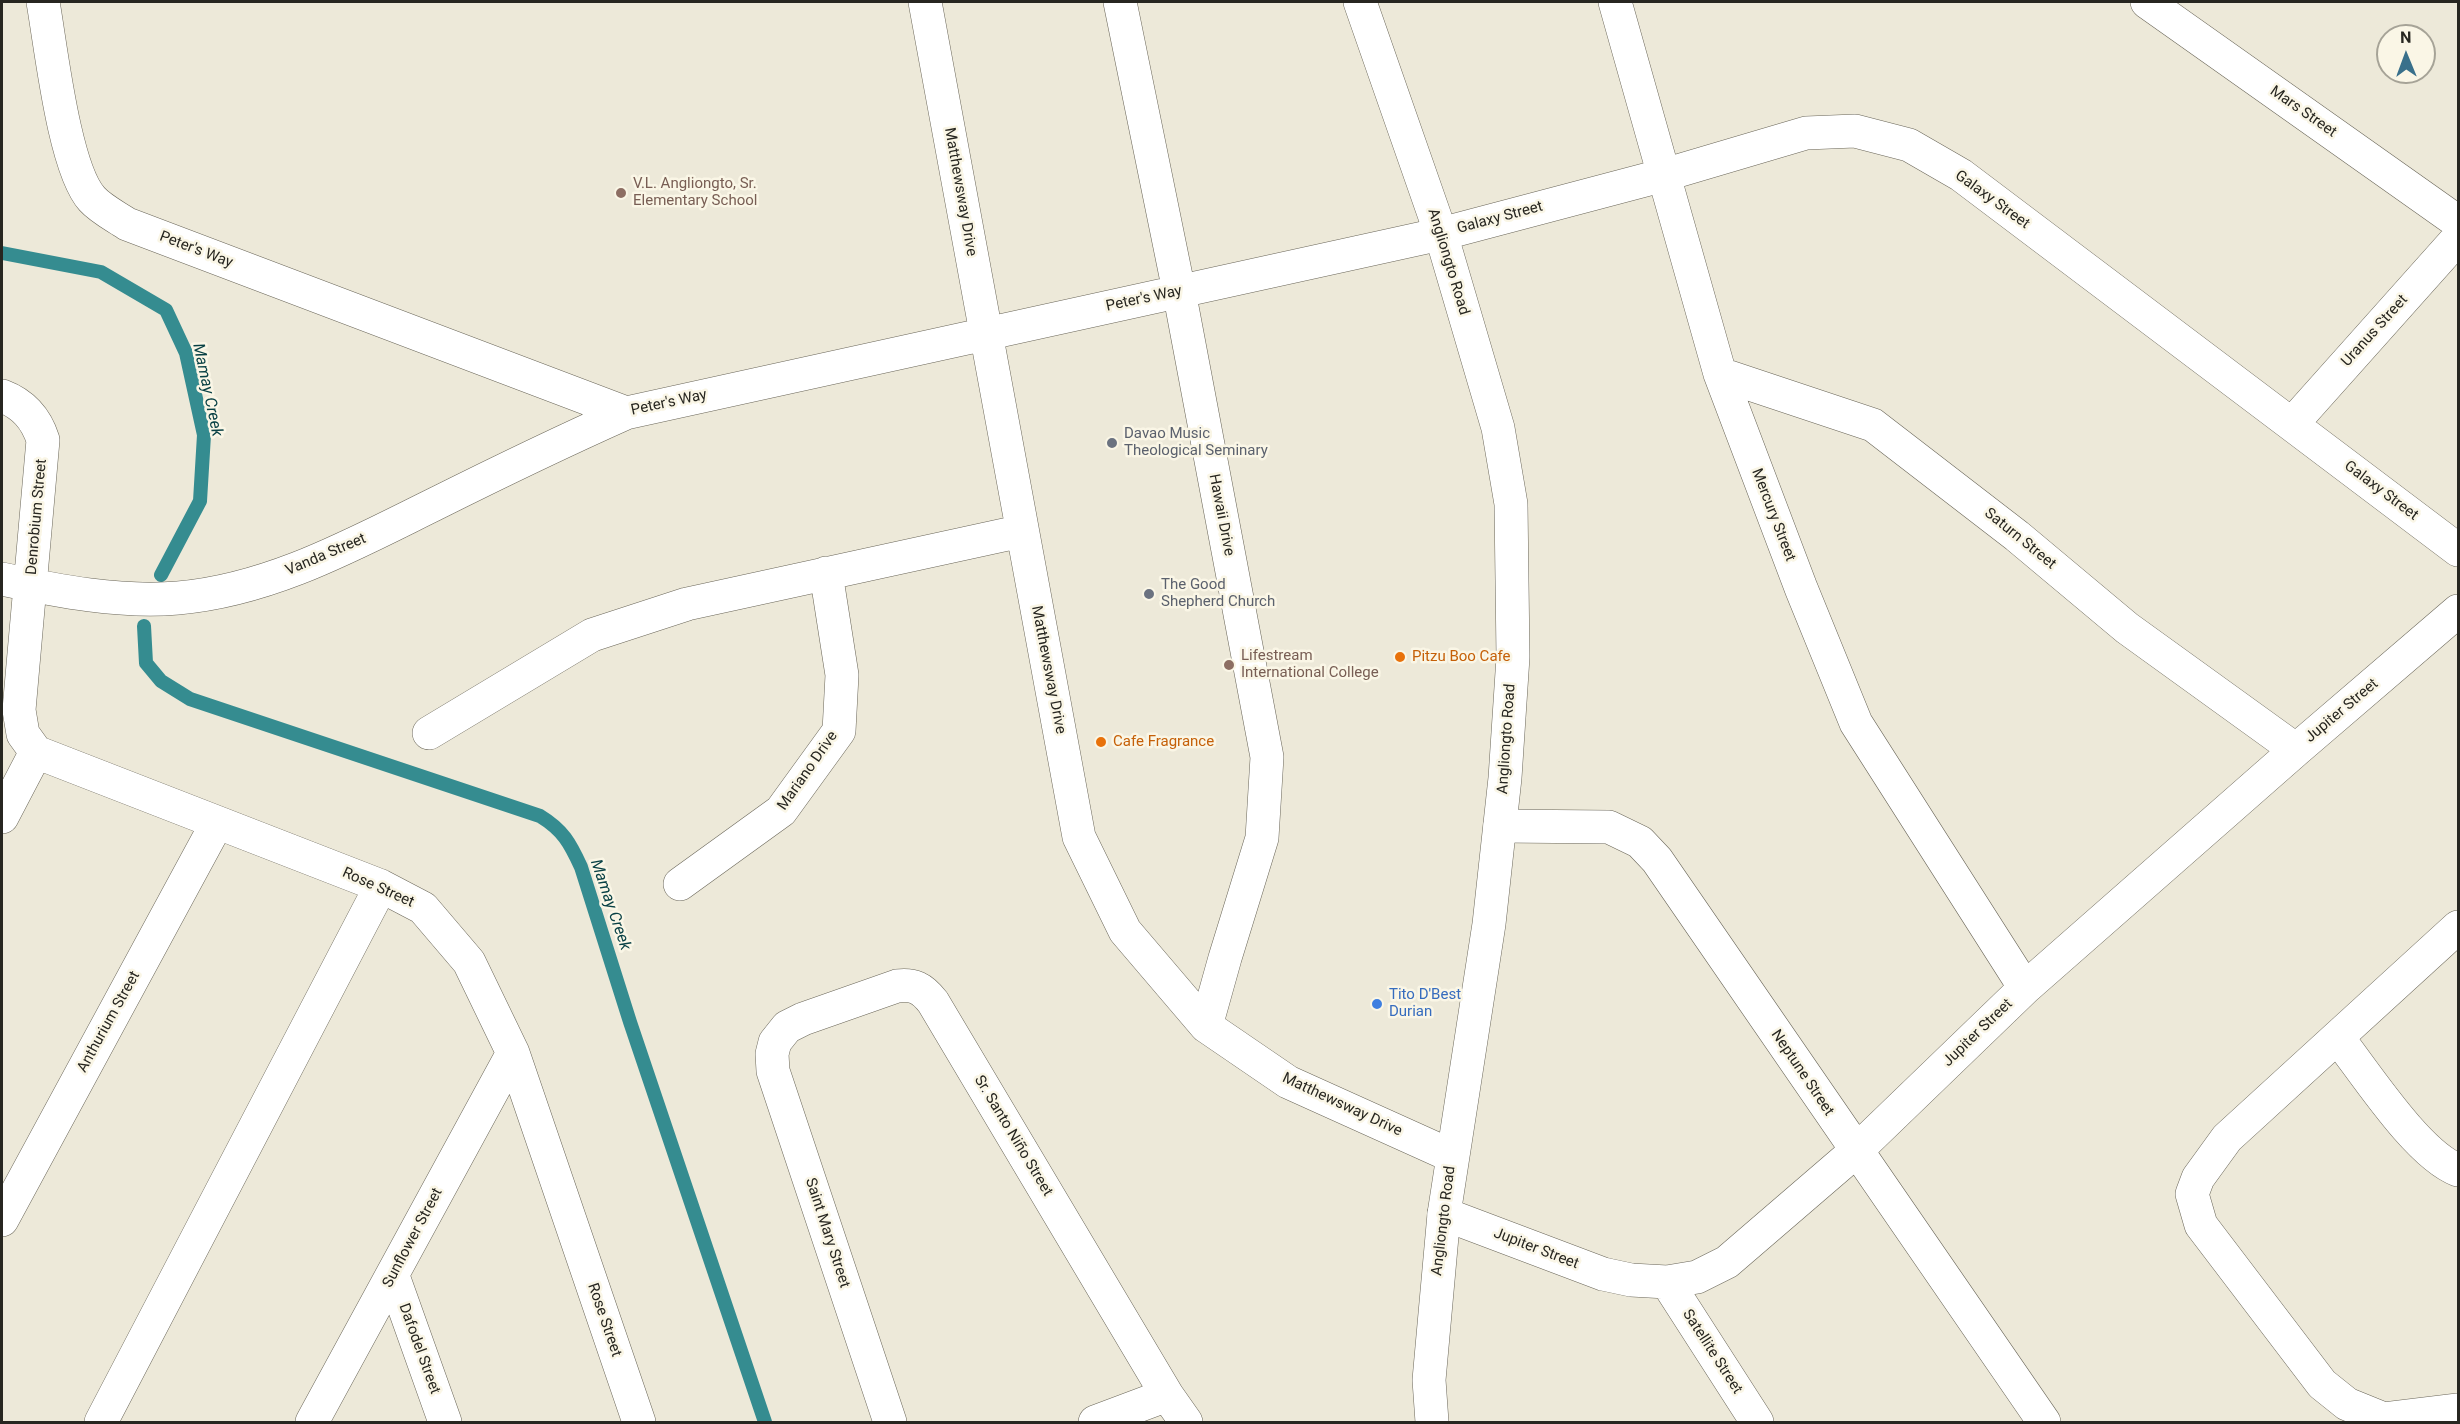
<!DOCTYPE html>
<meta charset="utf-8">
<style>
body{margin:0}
#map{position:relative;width:2460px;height:1424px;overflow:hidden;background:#ede9d9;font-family:Roboto,sans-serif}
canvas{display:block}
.frame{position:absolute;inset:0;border:3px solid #272620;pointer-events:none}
.north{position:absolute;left:2376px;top:24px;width:60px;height:60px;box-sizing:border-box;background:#faf6e6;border:2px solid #a6a397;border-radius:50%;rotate:359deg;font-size:16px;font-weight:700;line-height:24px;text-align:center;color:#272620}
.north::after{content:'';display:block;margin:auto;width:21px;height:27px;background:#39708b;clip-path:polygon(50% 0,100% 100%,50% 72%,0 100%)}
</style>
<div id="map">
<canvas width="2460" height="1424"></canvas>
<div class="frame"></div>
<div class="north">N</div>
</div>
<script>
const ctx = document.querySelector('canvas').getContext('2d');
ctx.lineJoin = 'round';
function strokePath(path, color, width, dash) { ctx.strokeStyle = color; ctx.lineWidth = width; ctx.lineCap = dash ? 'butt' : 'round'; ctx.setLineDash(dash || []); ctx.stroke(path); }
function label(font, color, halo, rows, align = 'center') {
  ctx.font = font + ' Roboto,sans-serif'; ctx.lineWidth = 5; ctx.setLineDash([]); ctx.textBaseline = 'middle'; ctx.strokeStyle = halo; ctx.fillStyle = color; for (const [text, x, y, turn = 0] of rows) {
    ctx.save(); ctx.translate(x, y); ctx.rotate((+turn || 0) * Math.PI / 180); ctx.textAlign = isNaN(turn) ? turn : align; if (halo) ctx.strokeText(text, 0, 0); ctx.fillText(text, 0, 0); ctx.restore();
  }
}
strokePath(new Path2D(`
 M2,253L101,272L166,310L186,353L204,435L200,501L161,575
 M144,626L146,663L161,681L190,699L540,816C563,830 570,843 581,867L630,1022L765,1422`), '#358c90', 14);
const minor = new Path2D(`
 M43,2C51,47 64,168 92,199C101,209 115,216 127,224L626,413
 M925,2L1079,837L1125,931L1206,1026L1288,1082L1452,1156
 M1120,2L1179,291L1267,757L1262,838L1225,958L1206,1026
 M1615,2L1720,374L1801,588L1856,723L2025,988
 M2147,2L2458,222
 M1720,374L1873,425L2017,536L2127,628L2296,750
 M2,396C23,404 36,418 43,440L19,710L23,734L36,752L381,886L423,908L469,962L513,1053L639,1422
 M2292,424L2458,238
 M2,579C58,591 120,603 178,598C270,590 352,545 433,505C497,473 561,442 626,413L1441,234L1664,175L1806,133L1855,131L1909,145L1961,175L2458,550
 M429,733L592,635L687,604L1022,531
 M2,817L36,752
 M1500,826L1609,827L1640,842L1657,860L2044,1422
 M680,884L781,811L839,731L842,675L826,573
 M2458,927L2227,1138L2198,1178L2192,1194L2201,1225L2322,1384L2347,1404L2384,1419L2458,1410
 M2338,1038C2366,1074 2418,1155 2458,1170
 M1444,1214L1603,1274L1631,1280L1667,1282L1697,1277L1727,1262L1856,1151L2025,988L2296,750L2458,611
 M2,1220L217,823
 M393,1276L445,1422
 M1667,1282L1757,1422
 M101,1422L381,886
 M312,1422L513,1053
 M890,1422L773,1071L772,1054L775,1042L787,1027L803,1019L897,986C914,984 922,988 933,1002L1167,1395L1186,1422
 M1095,1422L1167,1395`);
const major = new Path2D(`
 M1360,2L1441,234L1498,428L1511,504L1513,657L1505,778L1489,924L1444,1214L1429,1380L1432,1422`);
strokePath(minor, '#6a6659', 34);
strokePath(major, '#6a6659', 34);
strokePath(minor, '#fff', 33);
strokePath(major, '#fff', 33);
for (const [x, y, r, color] of [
 [621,193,6,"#8d6e63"],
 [1112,443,6,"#6b7280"],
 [1149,594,6,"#6b7280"],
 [1400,657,6,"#e8710a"],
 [1229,665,6,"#8d6e63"],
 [1101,742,6,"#e8710a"],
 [1377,1004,6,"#3f7fe0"]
]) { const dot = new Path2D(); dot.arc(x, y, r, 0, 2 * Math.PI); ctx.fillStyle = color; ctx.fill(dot); strokePath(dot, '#faf6e6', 2); }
label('15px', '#272620', '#faf6e6', [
 ["Mars Street",2303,112,35],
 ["Matthewsway Drive",960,192,80],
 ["Galaxy Street",1992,200,36],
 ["Galaxy Street",1500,218,-15],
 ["Peter's Way",196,250,21],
 ["Angliongto Road",1448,262,73],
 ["Peter's Way",1144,299,-12],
 ["Uranus Street",2375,331,-48],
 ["Peter's Way",669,403,-12],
 ["Galaxy Street",2381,491,37],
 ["Hawaii Drive",1221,515,79],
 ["Mercury Street",1773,515,69],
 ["Denrobium Street",37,517,-85],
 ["Saturn Street",2020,539,39],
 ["Vanda Street",326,555,-23],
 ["Matthewsway Drive",1048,670,79],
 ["Jupiter Street",2342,711,-40],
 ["Angliongto Road",1507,739,-86],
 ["Mariano Drive",808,771,-55],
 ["Rose Street",378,888,24],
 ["Anthurium Street",109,1022,-61],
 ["Jupiter Street",1978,1033,-44],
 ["Neptune Street",1802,1073,56],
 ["Matthewsway Drive",1342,1105,25],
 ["Sr. Santo Niño Street",1013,1136,59],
 ["Angliongto Road",1444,1221,-83],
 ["Saint Mary Street",827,1233,72],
 ["Sunflower Street",413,1238,-62],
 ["Jupiter Street",1536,1249,21],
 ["Rose Street",604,1320,71],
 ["Dafodel Street",419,1349,70],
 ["Satellite Street",1712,1352,57]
]);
label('15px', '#785e54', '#faf6e6', [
 ["V.L. Angliongto, Sr.",633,184],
 ["Elementary School",633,201],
 ["Lifestream",1241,656],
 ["International College",1241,673]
], 'left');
label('15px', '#5b616d', '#faf6e6', [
 ["Davao Music",1124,434],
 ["Theological Seminary",1124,451],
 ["The Good",1161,585],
 ["Shepherd Church",1161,602]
], 'left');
label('15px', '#c56008', '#faf6e6', [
 ["Pitzu Boo Cafe",1412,657],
 ["Cafe Fragrance",1113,742]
], 'left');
label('15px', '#366cbe', '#faf6e6', [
 ["Tito D'Best",1389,995],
 ["Durian",1389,1012]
], 'left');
label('italic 16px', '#094145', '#faf6e6', [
 ["Mamay Creek",207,390,78],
 ["Mamay Creek",610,905,71]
]);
</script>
